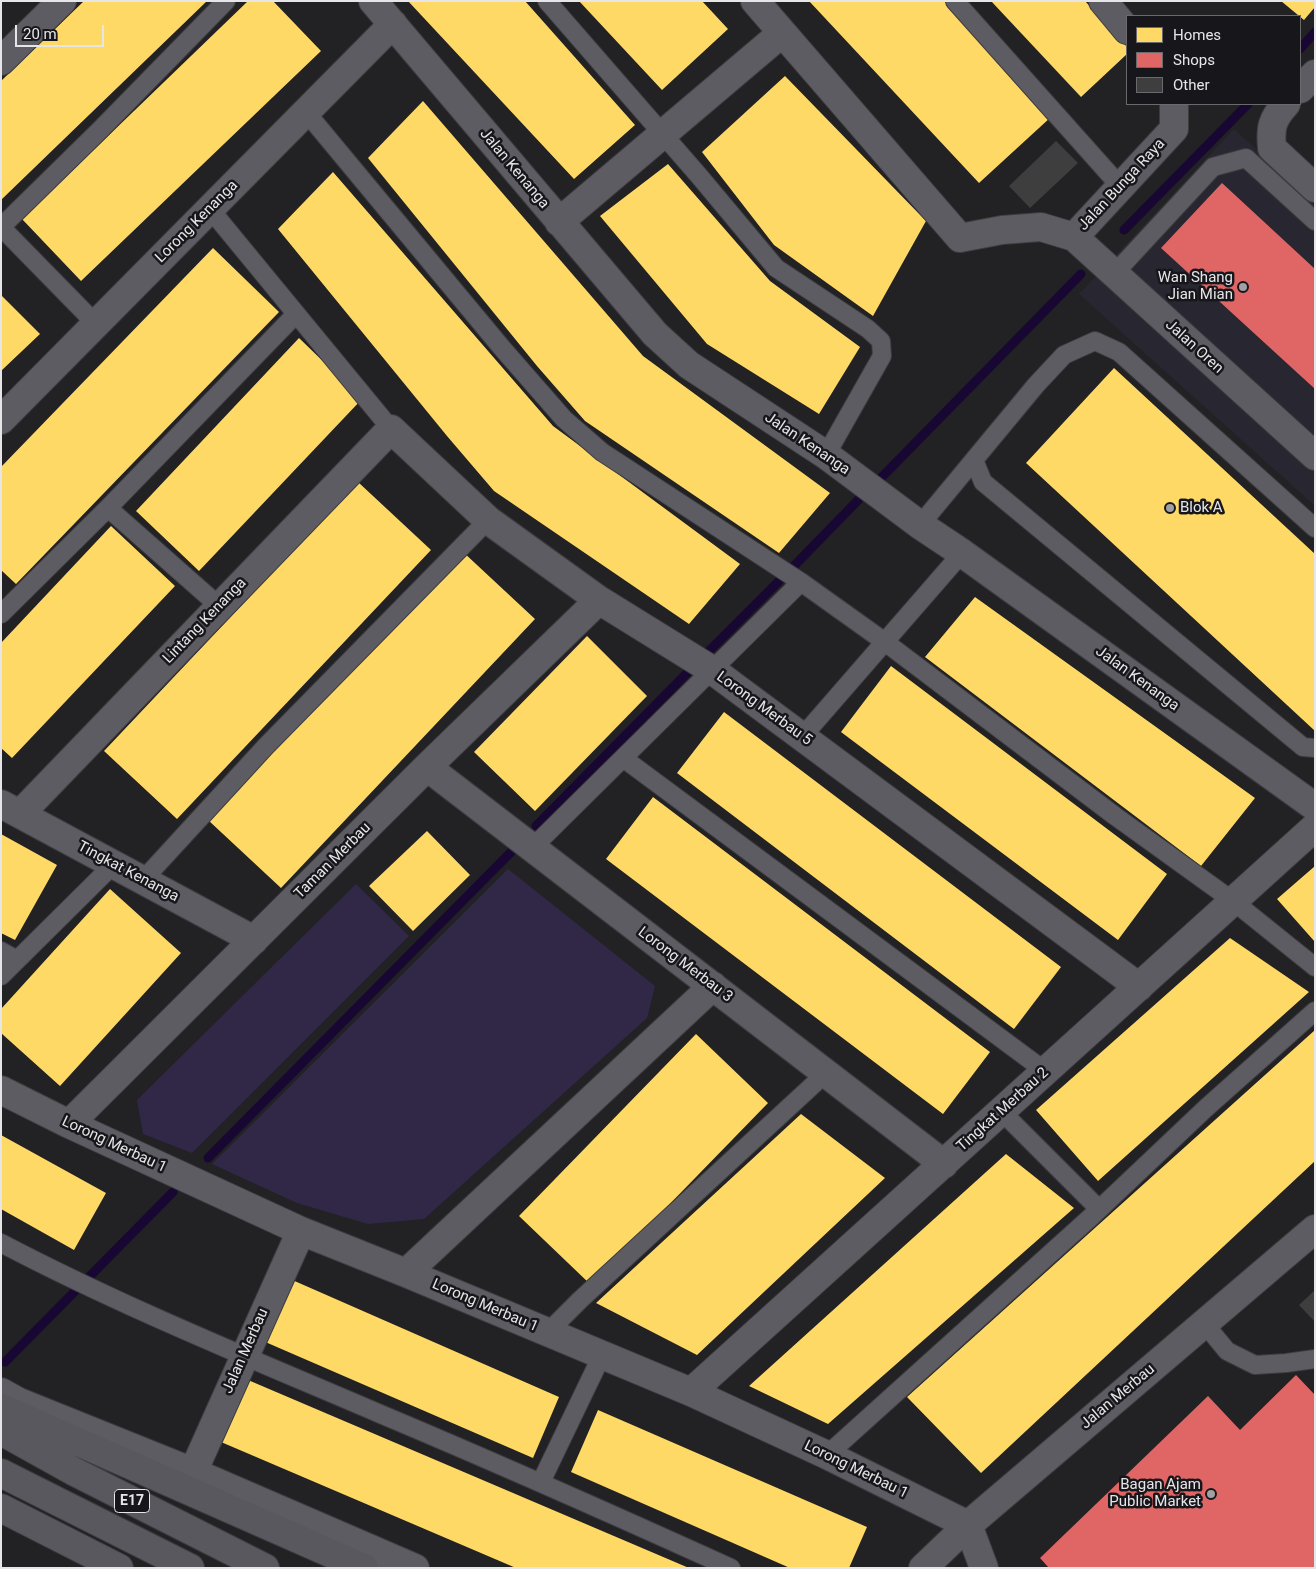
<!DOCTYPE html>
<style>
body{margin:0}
#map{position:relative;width:1316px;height:1569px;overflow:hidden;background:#222123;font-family:Roboto,sans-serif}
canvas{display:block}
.frame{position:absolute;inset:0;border:2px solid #e6e5e8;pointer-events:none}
.legend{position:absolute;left:1126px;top:15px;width:175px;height:90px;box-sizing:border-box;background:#17171b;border:1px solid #6a696d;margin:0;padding:6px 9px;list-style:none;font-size:15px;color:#e6e5e8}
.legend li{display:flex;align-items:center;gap:10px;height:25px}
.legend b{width:25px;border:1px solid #6a696d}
.scale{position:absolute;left:15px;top:25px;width:89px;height:22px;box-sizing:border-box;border:2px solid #e6e5e8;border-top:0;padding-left:6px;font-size:15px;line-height:18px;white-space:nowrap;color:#e6e5e8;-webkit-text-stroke:4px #17171b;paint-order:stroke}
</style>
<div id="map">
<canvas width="1316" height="1569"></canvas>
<div class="frame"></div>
<ul class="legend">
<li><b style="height:14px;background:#ffd966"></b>Homes</li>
<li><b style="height:14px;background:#e06666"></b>Shops</li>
<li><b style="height:14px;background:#3e3e3f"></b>Other</li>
</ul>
<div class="scale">20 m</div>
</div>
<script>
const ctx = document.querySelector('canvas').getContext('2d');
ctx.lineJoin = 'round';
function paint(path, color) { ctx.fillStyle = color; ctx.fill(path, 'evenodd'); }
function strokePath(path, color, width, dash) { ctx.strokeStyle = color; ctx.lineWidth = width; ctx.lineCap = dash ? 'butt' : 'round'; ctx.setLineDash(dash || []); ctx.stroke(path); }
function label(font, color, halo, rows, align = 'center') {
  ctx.font = font + ' Roboto,sans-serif'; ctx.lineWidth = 5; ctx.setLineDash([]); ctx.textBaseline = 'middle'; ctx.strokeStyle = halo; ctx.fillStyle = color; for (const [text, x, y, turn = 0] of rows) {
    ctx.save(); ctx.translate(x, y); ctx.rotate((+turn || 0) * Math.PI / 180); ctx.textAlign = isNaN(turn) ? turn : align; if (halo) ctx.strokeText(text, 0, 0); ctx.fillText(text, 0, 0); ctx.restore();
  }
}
paint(new Path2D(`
 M1234,129L1315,201V506L1079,294Z`), '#282630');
paint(new Path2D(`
 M508,869L655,986L647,1018L424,1219L368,1224L297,1203L212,1164Z
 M356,884L409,936L192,1153L143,1134L137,1100Z`), '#312848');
paint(new Path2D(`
 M84,1H207L1,200V81Z
 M248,1H273L321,51L81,281L22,219Z
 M408,1H525L635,125L574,179Z
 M579,1H702L728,29L662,90Z
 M809,1H944L1051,117L979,183Z
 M991,1H1085L1127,47V54L1081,97Z
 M1281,1H1315V7L1304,20Z
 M785,76L926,221L873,316L774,245L702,152Z
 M423,101L643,356L830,493L779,553L585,421L537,366L368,158Z
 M668,164L770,281L860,347L819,414L707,344L600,216Z
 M333,172L553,426L740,564L689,624L494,491L447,436L278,229Z
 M213,248L279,312L16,584L1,570V467Z
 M1,295L40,334L1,371Z
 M299,338L362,399L199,571L136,511Z
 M1114,368L1315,554V731L1026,463Z
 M358,482L431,550L177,819L104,751Z
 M111,526L175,586L12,758L1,748V643Z
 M462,551L535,619L281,888L208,820Z
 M975,597L1255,798L1201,866L925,657Z
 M587,636L647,696L535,811L474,752Z
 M891,666L1167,874L1118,940L841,732Z
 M724,712L1061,967L1014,1029L677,773Z
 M653,797L990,1052L943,1114L606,859Z
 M427,831L470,875L413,931L369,886Z
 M1,834L57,865L15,940L1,933Z
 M1315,866V942L1277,899Z
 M110,889L181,953L60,1086L1,1033V1009Z
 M1230,938L1309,992L1098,1181L1036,1110Z
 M1315,1030V1161L981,1473L907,1397Z
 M696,1034L768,1103L591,1285L519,1216Z
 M801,1114L885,1178L697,1355L596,1303Z
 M1,1135L106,1193L74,1250L1,1209Z
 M1006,1154L1074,1208L828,1424L749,1386Z
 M290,1279L559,1397L533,1458L263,1341Z
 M248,1380L689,1568H516L221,1442Z
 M598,1410L867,1527L849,1568H790L571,1472Z`), '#ffd966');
paint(new Path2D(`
 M1222,183L1315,269V389L1161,248Z
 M1296,1375L1315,1395V1568H1049L1040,1558L1208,1396L1240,1430Z`), '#e06666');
strokePath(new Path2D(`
 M1300,49L1315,32
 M1124,230L1248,104
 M877,482L1081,274
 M793,567L864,494
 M703,657L783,577
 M536,826L694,666
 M208,1158L516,847
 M5,1362L173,1192`), '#180733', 9);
paint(new Path2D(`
 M1056,141L1078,163L1030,208L1009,186Z
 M1315,1290V1322L1299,1305Z`), '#3e3e3f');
const lane = new Path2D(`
 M547,1L700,177L776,268L868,329L881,341L882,356L826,455
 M955,1L1120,186
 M306,112L502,348L564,419L602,452L801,582L885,642L1115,816L1233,901L1315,967
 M210,209L391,429
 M1,227L101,129L226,1
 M1,227L96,324
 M1114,274L1213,167L1246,158L1315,221
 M974,460L983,482L1303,747L1315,748
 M108,508L219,606
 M920,525L1036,385L1064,355L1095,341L1119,352L1315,528
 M1,614L108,508L296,314
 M802,737L962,553
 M623,758L1045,1071
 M532,848L801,582
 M143,880L266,746L488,520
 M1,951L17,960
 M1,976L114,864
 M1001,1111L1099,1209
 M1,1243C123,1307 252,1359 378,1413C497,1463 614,1515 731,1568
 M1207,1321L1213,1334L1227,1351L1255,1365L1286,1363L1315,1359
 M548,1332L580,1300L826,1073
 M827,1455L1092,1216L1206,1108L1315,1011
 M541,1482L602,1355`);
const street = new Path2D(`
 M373,1L655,334L689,365L826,455L920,525L962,553L1315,807
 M755,1L960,238L1002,230L1041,227L1074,237L1315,456
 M1103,1L1127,30
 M1,61L62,1
 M1300,89L1315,74
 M1286,104C1272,119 1270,128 1272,148L1315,188
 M559,222L782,33
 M1074,237L1174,129V104
 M1,420L393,24
 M427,767L944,1164
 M1,804L254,940
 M20,814L391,429L488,520L599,600L712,670L1139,987
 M1,1090L69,1124L301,1231L406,1273L691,1392L827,1455L968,1525
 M69,1124L427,767L599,600
 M406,1273L713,986
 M1,1392L19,1402L193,1472L415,1568
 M691,1392L1315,827
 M193,1472L301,1231
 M968,1525L984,1568
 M923,1568L968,1525L1315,1229`);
const highway = new Path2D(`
 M1,1408L364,1568
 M1,1431L73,1471L265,1568
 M1,1473L190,1568
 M1,1508L119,1568`);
strokePath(lane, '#3d3c3f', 20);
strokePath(street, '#3d3c3f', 30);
strokePath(highway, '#3d3c3f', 30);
strokePath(lane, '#5e5c63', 18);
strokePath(street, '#5e5c63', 28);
strokePath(highway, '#59585e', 28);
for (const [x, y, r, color] of [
 [1243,287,5,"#a1a0a3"],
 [1170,508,5,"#a1a0a3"],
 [1211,1494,5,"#a1a0a3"]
]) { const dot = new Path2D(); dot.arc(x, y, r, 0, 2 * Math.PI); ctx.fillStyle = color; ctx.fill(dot); strokePath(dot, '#17171b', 2); }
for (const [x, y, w] of [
 [132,1501,35]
]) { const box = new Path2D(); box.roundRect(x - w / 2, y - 11.5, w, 23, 4); ctx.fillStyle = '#17171b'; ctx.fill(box); strokePath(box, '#e6e5e8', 1); }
label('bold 14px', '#e6e5e8', null, [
 ["E17",132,1501]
]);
label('15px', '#e6e5e8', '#17171b', [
 ["Jalan Kenanga",514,169,50],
 ["Jalan Bunga Raya",1122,185,-47],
 ["Lorong Kenanga",197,222,-45],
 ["Jalan Oren",1194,347,42],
 ["Jalan Kenanga",807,444,34],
 ["Lintang Kenanga",205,621,-46],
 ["Jalan Kenanga",1137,679,36],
 ["Lorong Merbau 5",764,709,36],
 ["Taman Merbau",333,861,-45],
 ["Tingkat Kenanga",128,872,28],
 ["Lorong Merbau 3",685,965,37],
 ["Tingkat Merbau 2",1003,1110,-42],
 ["Lorong Merbau 1",114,1145,25],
 ["Lorong Merbau 1",485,1306,23],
 ["Jalan Merbau",246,1351,-66],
 ["Jalan Merbau",1118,1397,-40],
 ["Lorong Merbau 1",856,1470,26]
]);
label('15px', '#e6e5e8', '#17171b', [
 ["Wan Shang",1233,278],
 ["Jian Mian",1233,295],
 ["Blok A",1180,508,"left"],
 ["Bagan Ajam",1201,1485],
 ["Public Market",1201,1502]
], 'right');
</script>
